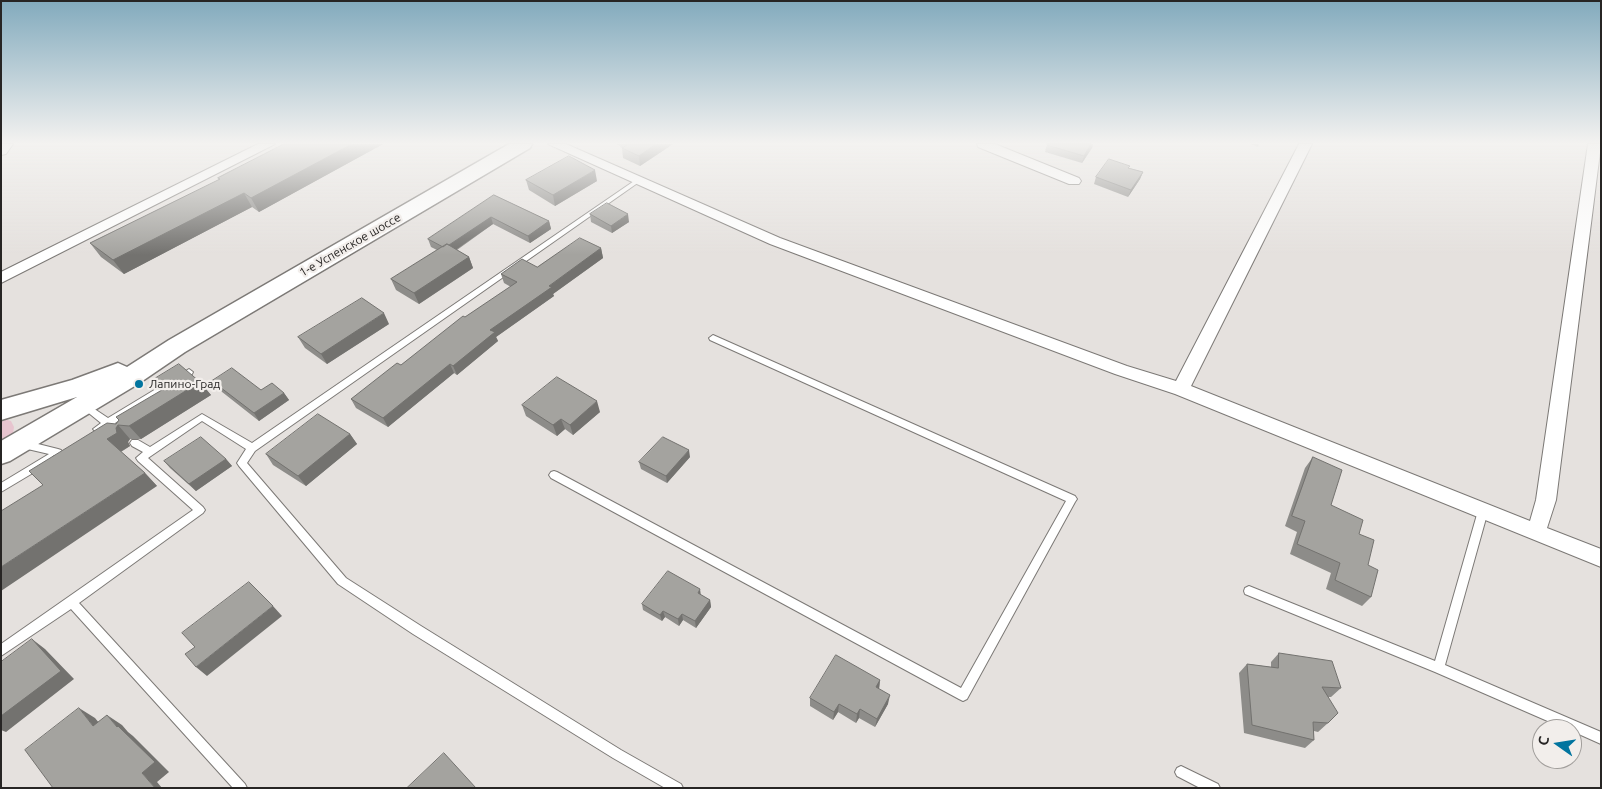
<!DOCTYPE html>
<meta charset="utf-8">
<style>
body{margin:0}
#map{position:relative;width:1602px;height:789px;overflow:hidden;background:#e5e1de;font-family:Ubuntu,sans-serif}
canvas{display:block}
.frame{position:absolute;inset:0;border:2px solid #272524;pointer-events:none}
.north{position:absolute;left:1532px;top:719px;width:50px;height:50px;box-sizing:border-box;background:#f2eeeb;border:1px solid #a19e9b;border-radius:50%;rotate:283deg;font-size:14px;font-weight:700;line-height:20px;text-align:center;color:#272524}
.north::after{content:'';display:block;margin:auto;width:18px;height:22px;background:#02759f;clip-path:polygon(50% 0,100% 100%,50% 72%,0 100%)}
</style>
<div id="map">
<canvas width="1602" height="789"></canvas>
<div class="frame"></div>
<div class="north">С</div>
</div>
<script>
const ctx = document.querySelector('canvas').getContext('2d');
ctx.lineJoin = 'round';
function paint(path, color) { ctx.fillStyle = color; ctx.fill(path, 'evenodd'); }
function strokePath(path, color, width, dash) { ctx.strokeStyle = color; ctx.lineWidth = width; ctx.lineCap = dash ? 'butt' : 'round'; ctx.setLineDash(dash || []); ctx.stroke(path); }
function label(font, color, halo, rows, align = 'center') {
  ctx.font = font + ' Ubuntu,sans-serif'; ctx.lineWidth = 4.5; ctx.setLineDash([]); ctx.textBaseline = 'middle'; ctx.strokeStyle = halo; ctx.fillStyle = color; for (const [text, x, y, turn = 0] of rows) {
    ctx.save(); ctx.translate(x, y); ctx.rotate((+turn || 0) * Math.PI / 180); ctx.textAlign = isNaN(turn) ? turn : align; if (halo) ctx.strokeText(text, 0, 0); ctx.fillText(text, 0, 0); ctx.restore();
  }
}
paint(new Path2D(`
 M1,418L11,421L14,427L13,434L1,448Z`), '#e7c5cf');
const lane = new Path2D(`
 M637,179L639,180V182L255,451L247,463L346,578L421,626L621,750L681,784L683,788H665L613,758L413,634L338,584L239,466L237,463L246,449L202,421L148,458L203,507L205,510L203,513L79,603L245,784L247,788H233L71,609L1,656V644L193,510L138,461L136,458L143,452L132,446L130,443L132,440H138L150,447L202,414L252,443Z
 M713,335L1075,496L1077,499L1075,502L967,699L963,701L959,699L551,478L549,475L551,472L554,471L557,472L961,688L1066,501L710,340L709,338Z
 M189,369L193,372L192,374L115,423L117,426L115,428L112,429L107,428L98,432L95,431L93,429L101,423L80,406L81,404H87L108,418Z
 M22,440L58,449L61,450L63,453L61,456L58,457L53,455L55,458L53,461L1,492V483L49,454L19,447L17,444L19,441Z
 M1483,507L1486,508L1488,511L1445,665L1601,732V744L1572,731V729H1566L1435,672L1245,594L1244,591L1245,588L1249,586L1435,661L1478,511L1480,508Z
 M1181,766L1218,784L1220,788H1200L1177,776L1175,772L1177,768Z`);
const street = new Path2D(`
 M1,144H13L6,154L1,155Z
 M258,144H275L1,283V272Z
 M548,144H566L780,238L1127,366L1176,381L1299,144H1312L1191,386L1530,521L1536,500L1588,144H1601L1556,500L1547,528L1601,549V567L1175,394L1115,374L770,244Z
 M977,144H995L1079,178L1081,181L1079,184H1069L978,147Z`);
const secondary = new Path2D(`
 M509,144H532L530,148L185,352L138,384L10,461L1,464V441L77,397L1,420V400L72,380L118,363L127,367L169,340Z`);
strokePath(lane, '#7c7976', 2);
strokePath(street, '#7c7976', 2);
strokePath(secondary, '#7c7976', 3);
paint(lane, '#fff');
paint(street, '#fff');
paint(secondary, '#fff');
paint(new Path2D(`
 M284,144H383L259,212L252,207L124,274L101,257L90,243L219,180L218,178Z
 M617,144H673L640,166L623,158L622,148Z
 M1047,144H1093L1092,148L1082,163L1045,152Z
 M1251,144H1259L1258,147Z
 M1129,168L1143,172L1140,179L1128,197L1094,184L1096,177Z
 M526,180L597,181L555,206L529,190Z
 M494,195L549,221L551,229L530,243L493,224L457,250L469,257L473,268L419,304L396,290L391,279L437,250L431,247L428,239Z
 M590,214L629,222L612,233L591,222Z
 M601,248L603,258L553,294L554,296L496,337L498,341L457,375L454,373L388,427L356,408L351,399L401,365L465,317L511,287L504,283L501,274L537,267Z
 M389,324L327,364L305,348L298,337Z
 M156,378L200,382L211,395L141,439H130L128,442L130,446L121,452L145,473L157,486L43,485L116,424L164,388Z
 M212,381L261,390L284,393L289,400L259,421L217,388Z
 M522,405L600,412L573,435L565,429L557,436L526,416Z
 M350,434L357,444L306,486L273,465L266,454Z
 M690,457L667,483L641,469L639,462Z
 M1313,457L1331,505L1359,534L1368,565L1371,597L1362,606L1326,589L1331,573L1290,554L1297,532L1285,526L1305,468Z
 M226,459L232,466L196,491L170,468L164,461Z
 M701,595L710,600L711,607L696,628L683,620L679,626L665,617L662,621L643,610L642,604Z
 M1279,653L1341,688L1331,697H1328V723L1318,732L1314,731V740L1305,748L1244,733L1239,673L1247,664L1271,667V662Z
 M880,680L879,689L888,704L875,727L859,718L856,723L838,712L833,720L810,706V698Z`), '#8d8c89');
paint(new Path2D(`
 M352,144H383L259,212L251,198Z
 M656,144H673L640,166L639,156Z
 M1091,144H1093L1092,148L1082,163L1084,156Z
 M595,170L597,181L555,206L553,195Z
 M1143,172L1140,179L1128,197L1131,190Z
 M244,193L252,207L124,274L113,260Z
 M628,214L629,222L612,233L611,226Z
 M491,217L493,224L448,255L445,248Z
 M549,221L551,229L530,243L528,236Z
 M601,248L603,258L553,294L554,296L496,337L498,341L457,375L453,366L490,330Z
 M469,257L473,268L419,304L414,293Z
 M384,313L389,324L327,364L321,354Z
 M450,364L454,373L388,427L383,418Z
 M200,382L211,395L141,439L129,426Z
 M284,393L289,400L259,421L254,413Z
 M597,401L600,412L573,435L570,425Z
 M561,419L565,429L557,436L553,425Z
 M118,425L130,439L128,442L130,446L120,452L107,439Z
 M350,434L357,444L306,486L298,476Z
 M689,450L690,457L667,483L666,476Z
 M226,459L232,466L196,491L189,484Z
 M145,473L157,486L1,591V567Z
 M700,589L701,596L698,593Z
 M710,600L711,607L696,628L695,621Z
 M273,606L282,616L207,676L196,667Z
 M663,611L665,617L662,621L660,615Z
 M682,614L683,620L679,626L678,619Z
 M32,639L45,649L74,679L6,732L1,730V716Z
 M880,680L879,689L876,687Z
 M890,695L888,704L875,727L877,719Z
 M839,704L838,712L833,720L834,712Z
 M79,708L95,718L109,735L93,726Z
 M860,709L859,718L856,723L857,714Z
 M107,715L122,725L128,732L133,736L169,772L157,782L162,788H155L142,773L117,727Z`), '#73726f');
const building = new Path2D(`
 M284,144H352L251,198L244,193L113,260L90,243L220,179L218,178Z
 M626,144H656L639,156L622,148L627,145Z
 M1091,144L1084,156L1047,145V144Z
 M569,156L595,170L553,195L526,180Z
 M1109,159L1130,166L1128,168L1143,172L1131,190L1096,177Z
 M494,195L549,221L528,236L491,217L449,245L447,244L443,247L428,239Z
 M607,203L628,214L611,226L590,214Z
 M580,238L601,248L549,286L552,287L490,330L495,332L453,366L450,364L383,418L351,399L397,363L401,365L463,316L465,317L517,282L501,274L522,259L537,267Z
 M447,244L469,257L414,293L391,279Z
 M362,298L384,313L321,354L298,337Z
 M179,364L200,382L129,426L118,425L116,428L117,433L107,439L145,473L1,567V511L43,485L29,471L107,423L116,424L119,420L116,417L167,387L156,378Z
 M232,368L261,390L272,383L284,393L254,413L212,381Z
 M557,377L597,401L570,425L561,419L553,425L522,405Z
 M318,414L350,434L298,476L266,454Z
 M201,437L226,459L189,484L164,461Z
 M663,437L689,450L666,476L639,462Z
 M1313,457L1342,470L1331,505L1363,520L1359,534L1374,540L1368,565L1378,570L1371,597L1335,580L1340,563L1297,544L1305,521L1292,516Z
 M668,571L700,589L698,593L710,600L695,621L682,614L678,619L663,611L660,615L642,604Z
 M249,582L273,606L196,667L185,654L195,647L182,633Z
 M32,639L61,671L1,716V662Z
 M1279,653L1332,661L1341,688L1322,687L1338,713L1328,723L1313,722L1314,740L1252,725L1247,664L1278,668Z
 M836,655L880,680L876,687L890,695L877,719L860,709L857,714L839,704L834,712L810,698Z
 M79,708L93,726L107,715L117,727L118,726L155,762L142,773L155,788H53L25,750Z
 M444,753L476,788H407Z`);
paint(building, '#a4a39f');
strokePath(building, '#73726f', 1);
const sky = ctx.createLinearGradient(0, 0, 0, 255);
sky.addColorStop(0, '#82aabd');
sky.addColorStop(0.56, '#f3f2f0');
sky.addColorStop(1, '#f3f2f000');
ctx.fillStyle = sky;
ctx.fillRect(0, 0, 1602, 255);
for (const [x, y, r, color] of [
 [139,384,5,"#02759f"]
]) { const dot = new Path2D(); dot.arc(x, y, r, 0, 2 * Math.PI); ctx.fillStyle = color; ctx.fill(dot); strokePath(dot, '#f2eeeb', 2); }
label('12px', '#272524', '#f2eeeb', [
 ["1-е Успенское шоссе",350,245,-30]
]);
label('12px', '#272524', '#f2eeeb', [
 ["Лапино-Град",149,384]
], 'left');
</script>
